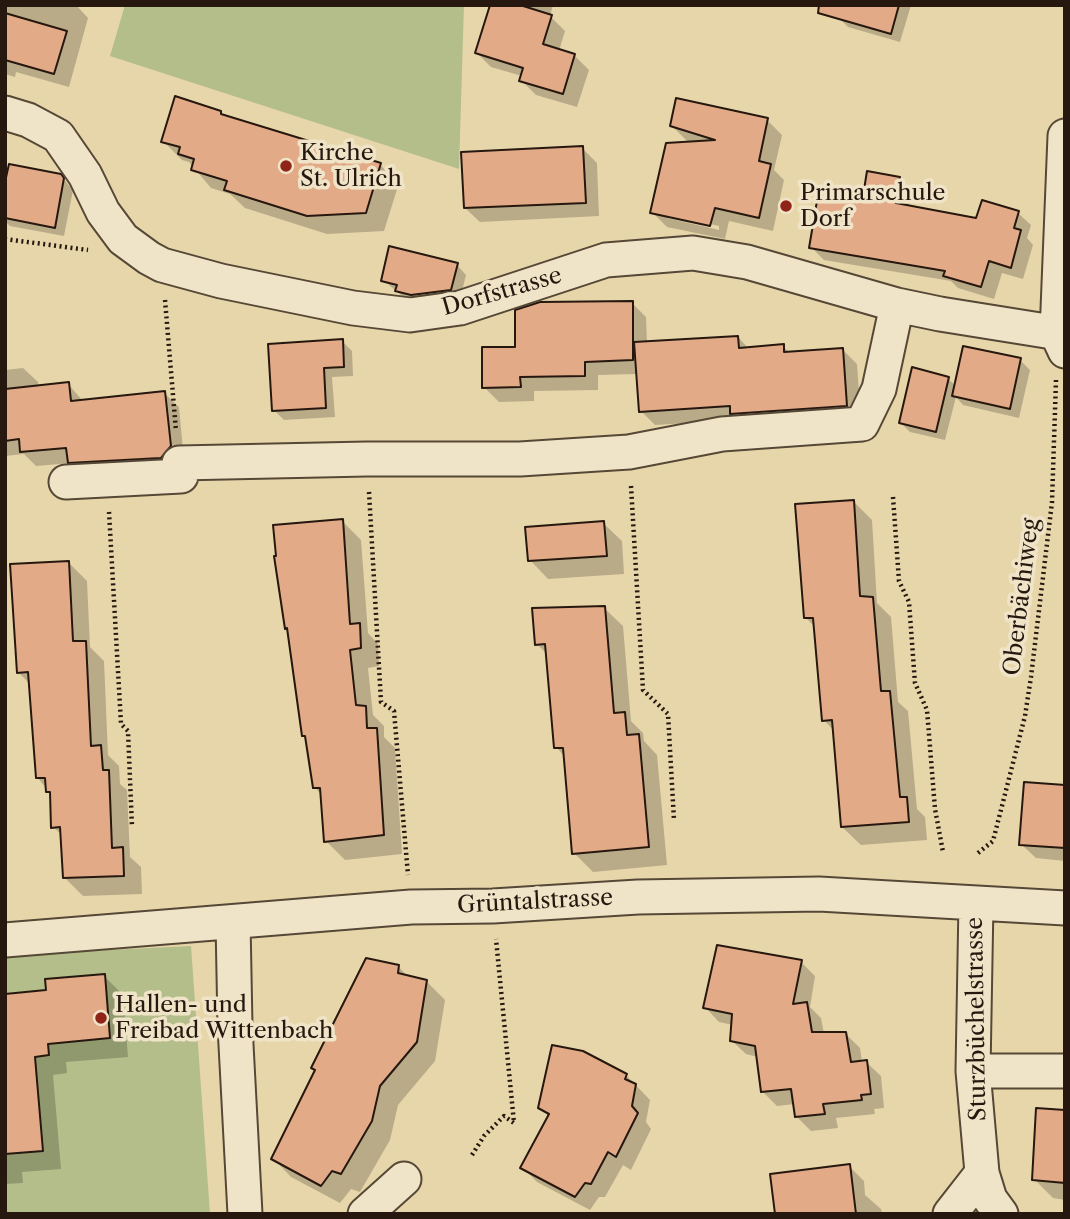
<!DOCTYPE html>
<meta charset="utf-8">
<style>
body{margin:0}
#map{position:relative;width:1070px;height:1219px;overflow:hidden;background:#e8d6ab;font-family:"Libre Caslon Text",serif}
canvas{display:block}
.frame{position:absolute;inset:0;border:7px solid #26180f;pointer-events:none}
</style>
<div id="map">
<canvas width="1070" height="1219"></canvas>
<div class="frame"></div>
</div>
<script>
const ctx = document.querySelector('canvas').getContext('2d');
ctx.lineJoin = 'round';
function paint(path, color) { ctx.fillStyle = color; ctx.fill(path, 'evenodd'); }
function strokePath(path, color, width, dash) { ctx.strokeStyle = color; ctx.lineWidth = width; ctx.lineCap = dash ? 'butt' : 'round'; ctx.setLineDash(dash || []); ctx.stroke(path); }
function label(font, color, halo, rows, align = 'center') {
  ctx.font = font + ' "Libre Caslon Text",serif'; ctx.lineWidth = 7; ctx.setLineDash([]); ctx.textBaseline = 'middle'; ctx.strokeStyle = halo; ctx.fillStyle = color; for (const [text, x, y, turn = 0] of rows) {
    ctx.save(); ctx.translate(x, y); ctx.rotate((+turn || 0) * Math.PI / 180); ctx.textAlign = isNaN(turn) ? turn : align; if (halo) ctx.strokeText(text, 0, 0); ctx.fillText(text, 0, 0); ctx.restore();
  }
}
paint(new Path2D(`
 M125,5H464L459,169L110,56Z
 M191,946L210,1214H5V955Z`), '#b4be8a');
paint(new Path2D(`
 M5,5H76L88,18L69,87L16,72L15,77L5,74Z
 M486,5H553L550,16L565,31L559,51L574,55L589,70L577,107L536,95L521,80L522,76L491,67L477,53L490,10Z
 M842,5H911L900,42L848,27L839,18Z
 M221,113L224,117L380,165L399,183L384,231L327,234L245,208L230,194L211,188L189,162L182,160L163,141Z
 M767,120L782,135L774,170L784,180L773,231L729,221L725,239L667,227L652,212L689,143L672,126ZM667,214L719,226V230L667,218Z
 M582,148L597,163L599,216L480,222L465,208Z
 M60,175L73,190L64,236L10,226L5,221V192Z
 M899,178L912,191L909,207L977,220L1018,213L1031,225L1027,238L1033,245L1023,279L1002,273L994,299L958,288L951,281L824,260L811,247L864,199Z
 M457,265L466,275L460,299L407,300L383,280Z
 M632,303L646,317L647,343L738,337L749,349L783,346L790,353L843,350L857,364L861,420H738L655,425L641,411L638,374L598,375V390L534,391V401L499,402L484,387L517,349Z
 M342,341L352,351L353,376L332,377L335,417L284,420L274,410Z
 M1020,360L1030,370L1019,418L963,405L956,397L945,440L910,432L900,422L948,379L956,386Z
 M23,368L38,382V387L68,384L83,401L164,393L179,407L184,461L84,476L71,463L36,466L24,454L5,456V370Z
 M853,501L872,520L877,603L891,617L898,702L908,711L917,809L925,817L927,840L861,845L842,827L834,731L824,720L816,628L806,618Z
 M342,521L361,540L368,633L378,644L379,666L368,668L373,715L384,726V737L395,748L402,854L345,860L326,841L322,795L314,787L308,739L304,735Z
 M603,523L622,541L624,574L548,579L530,560Z
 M68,562L87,581L90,647L104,661L108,755L119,766L120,784L127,790L130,857L141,867L142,894L83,896L65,878L63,836L53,827L52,796L38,778L31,685L18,672Z
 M604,608L623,626L631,721L643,733L644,741L657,755L667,865L593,872L574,853L566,758L556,747L548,655L537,644Z
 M1065,787V861L1036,858L1021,844Z
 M801,962L815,976L810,1007L821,1018L824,1034L845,1033L860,1048L862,1062H866L881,1076L884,1108L874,1109L875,1114L836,1118L838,1128L811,1131L797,1117L795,1104L777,1106L762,1091L758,1057L746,1054L731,1040L733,1025L719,1022L705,1007Z
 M398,966L409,978L426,981L445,1000L435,1061L398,1105L390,1140L360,1192L351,1189L340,1203L291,1177L273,1158Z
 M104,976L123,995L128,1057L66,1062L67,1073L53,1075L61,1169L22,1172L23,1183L5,1184V995L48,992Z
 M626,1075L650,1100L646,1122L651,1129L631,1170L623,1165L605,1197H599L590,1210L537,1182L522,1167L549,1117L540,1107Z
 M1065,1112V1200L1053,1198L1034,1179Z
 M849,1166L864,1181L865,1195L881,1209L882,1214H777Z`), '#0003');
const building = new Path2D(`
 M490,5H520L552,15L543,44L575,54L563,94L519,81L523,68L475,53Z
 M819,5H899L891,34L818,13Z
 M5,13L67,31L54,74L5,60Z
 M175,96L221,111V114L381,163L366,213L307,216L224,190L227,181L191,170L194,159L178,154L180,147L161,142Z
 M676,98L768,118L759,161L771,164L759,218L715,208L710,226L650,213L666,143L715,140L670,126Z
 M583,146L586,203L464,208L461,152Z
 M9,164L61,174L64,178L55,228L5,218V182Z
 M867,171L900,177L896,203L976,218L982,200L1019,211L1014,228L1021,230L1011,268L989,261L981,287L943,276L945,271L809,248L819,189L863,196Z
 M389,246L458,263L451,290L411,295L395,291L397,285L381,281Z
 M633,301V360L585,362V376L520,377L521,387L482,388V347H515V310L540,302Z
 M738,336L739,348L784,344V352L843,348L847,406L730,414V406L639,412L634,342Z
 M343,339L344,367L324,368L326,408L272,411L268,344Z
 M963,346L1021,358L1010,409L952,396Z
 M912,367L949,377L936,432L899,423Z
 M69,382L71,401L165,391L171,446L161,458L68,463L66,448L20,452L19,439L5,441V389Z
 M854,500L860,596L873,597L881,691H890L900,797H907L909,822L841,827L832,720L822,721L813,618H804L795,504Z
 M343,519L350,624L360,623L361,648L350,650L356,705L366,706L367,728H377L384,835L324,842L320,788H313L305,736H302L287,628L285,629L274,556H276L273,525Z
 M604,521L607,556L528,561L525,527Z
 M69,561L73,641H86L91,746L101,745L103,770H109L112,848L123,847L124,876L63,878L60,827L51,828L50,792H46L45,778H36L28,672L17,673L10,564Z
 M605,606L614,713L625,712L627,735L639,734L649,847L572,854L563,748H554L545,644L535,645L532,608Z
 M1024,782L1065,785V848L1019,845Z
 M717,945L802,960L793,1004L807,1002L812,1032H846L851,1062L867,1060L871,1094L861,1095L862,1100L823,1104L825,1114L795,1117L791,1089L761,1092L755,1046L730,1041L732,1014L703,1008Z
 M366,958L399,965L398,973L427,980L417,1042L380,1086L372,1121L341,1174L332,1171L321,1186L271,1159L315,1070L311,1068Z
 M105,974L110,1038L48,1044L49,1055L35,1057L43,1151L5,1154V994L46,990L45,979Z
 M552,1045L583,1051L627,1074L625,1079L636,1084L632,1106L638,1113L616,1157L608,1152L591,1184L585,1183L575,1197L520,1168L549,1114L538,1108Z
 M1036,1108L1065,1110V1183L1032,1180Z
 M850,1164L856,1214H775L770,1174Z`);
paint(building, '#e2aa87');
strokePath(building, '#26180f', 2);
const minor = new Path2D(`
 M5,113L28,120L58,136L85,175L103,212L123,239L149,258L162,265L221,281L353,308L410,315L460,308L606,260L693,253L747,262L897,305L940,314L1065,334
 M1065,136L1057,334L1065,351
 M66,482L181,476L179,463L367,459H520L629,452L722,434L862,424L879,389L897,305
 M976,903L973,1071L982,1173L990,1199L1001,1214
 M233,922L235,1026L245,1214
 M5,940L411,907L493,906L638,897L819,894L1065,908
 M973,1071H1065
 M365,1214L404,1179
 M950,1214L982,1173`);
strokePath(minor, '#564836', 37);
strokePath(new Path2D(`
 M5,239L88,250
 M165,300L176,431
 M631,486L643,690L668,714L674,820
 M369,492L381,702L394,711L408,875
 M893,497L899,581L909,602L915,683L927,710L935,809L943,852
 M109,512L121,724L128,731L132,827
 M978,853L993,841L1025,716L1031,677L1052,502L1056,380
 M472,1155L484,1136L504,1116L514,1123L496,939`), '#26180f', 4.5, [2, 3.5]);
strokePath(minor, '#f0e4c8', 33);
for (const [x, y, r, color] of [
 [286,166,7,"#8f2418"],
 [786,206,7,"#8f2418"],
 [101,1018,7,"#8f2418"]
]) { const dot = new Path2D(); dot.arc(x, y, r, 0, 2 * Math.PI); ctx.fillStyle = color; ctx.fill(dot); strokePath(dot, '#f0e4c8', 2.5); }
label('23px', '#26180f', '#f0e4c8', [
 ["Kirche",300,153],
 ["St. Ulrich",300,179],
 ["Primarschule",800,193],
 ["Dorf",800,219],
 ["Hallen- und",115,1005],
 ["Freibad Wittenbach",115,1031]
], 'left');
label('23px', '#26180f', '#f0e4c8', [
 ["Dorfstrasse",502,292,-16],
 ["Oberbächiweg",1022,597,-83],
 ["Grüntalstrasse",535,902,-3],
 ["Sturzbüchelstrasse",977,1019,-91]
]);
</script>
